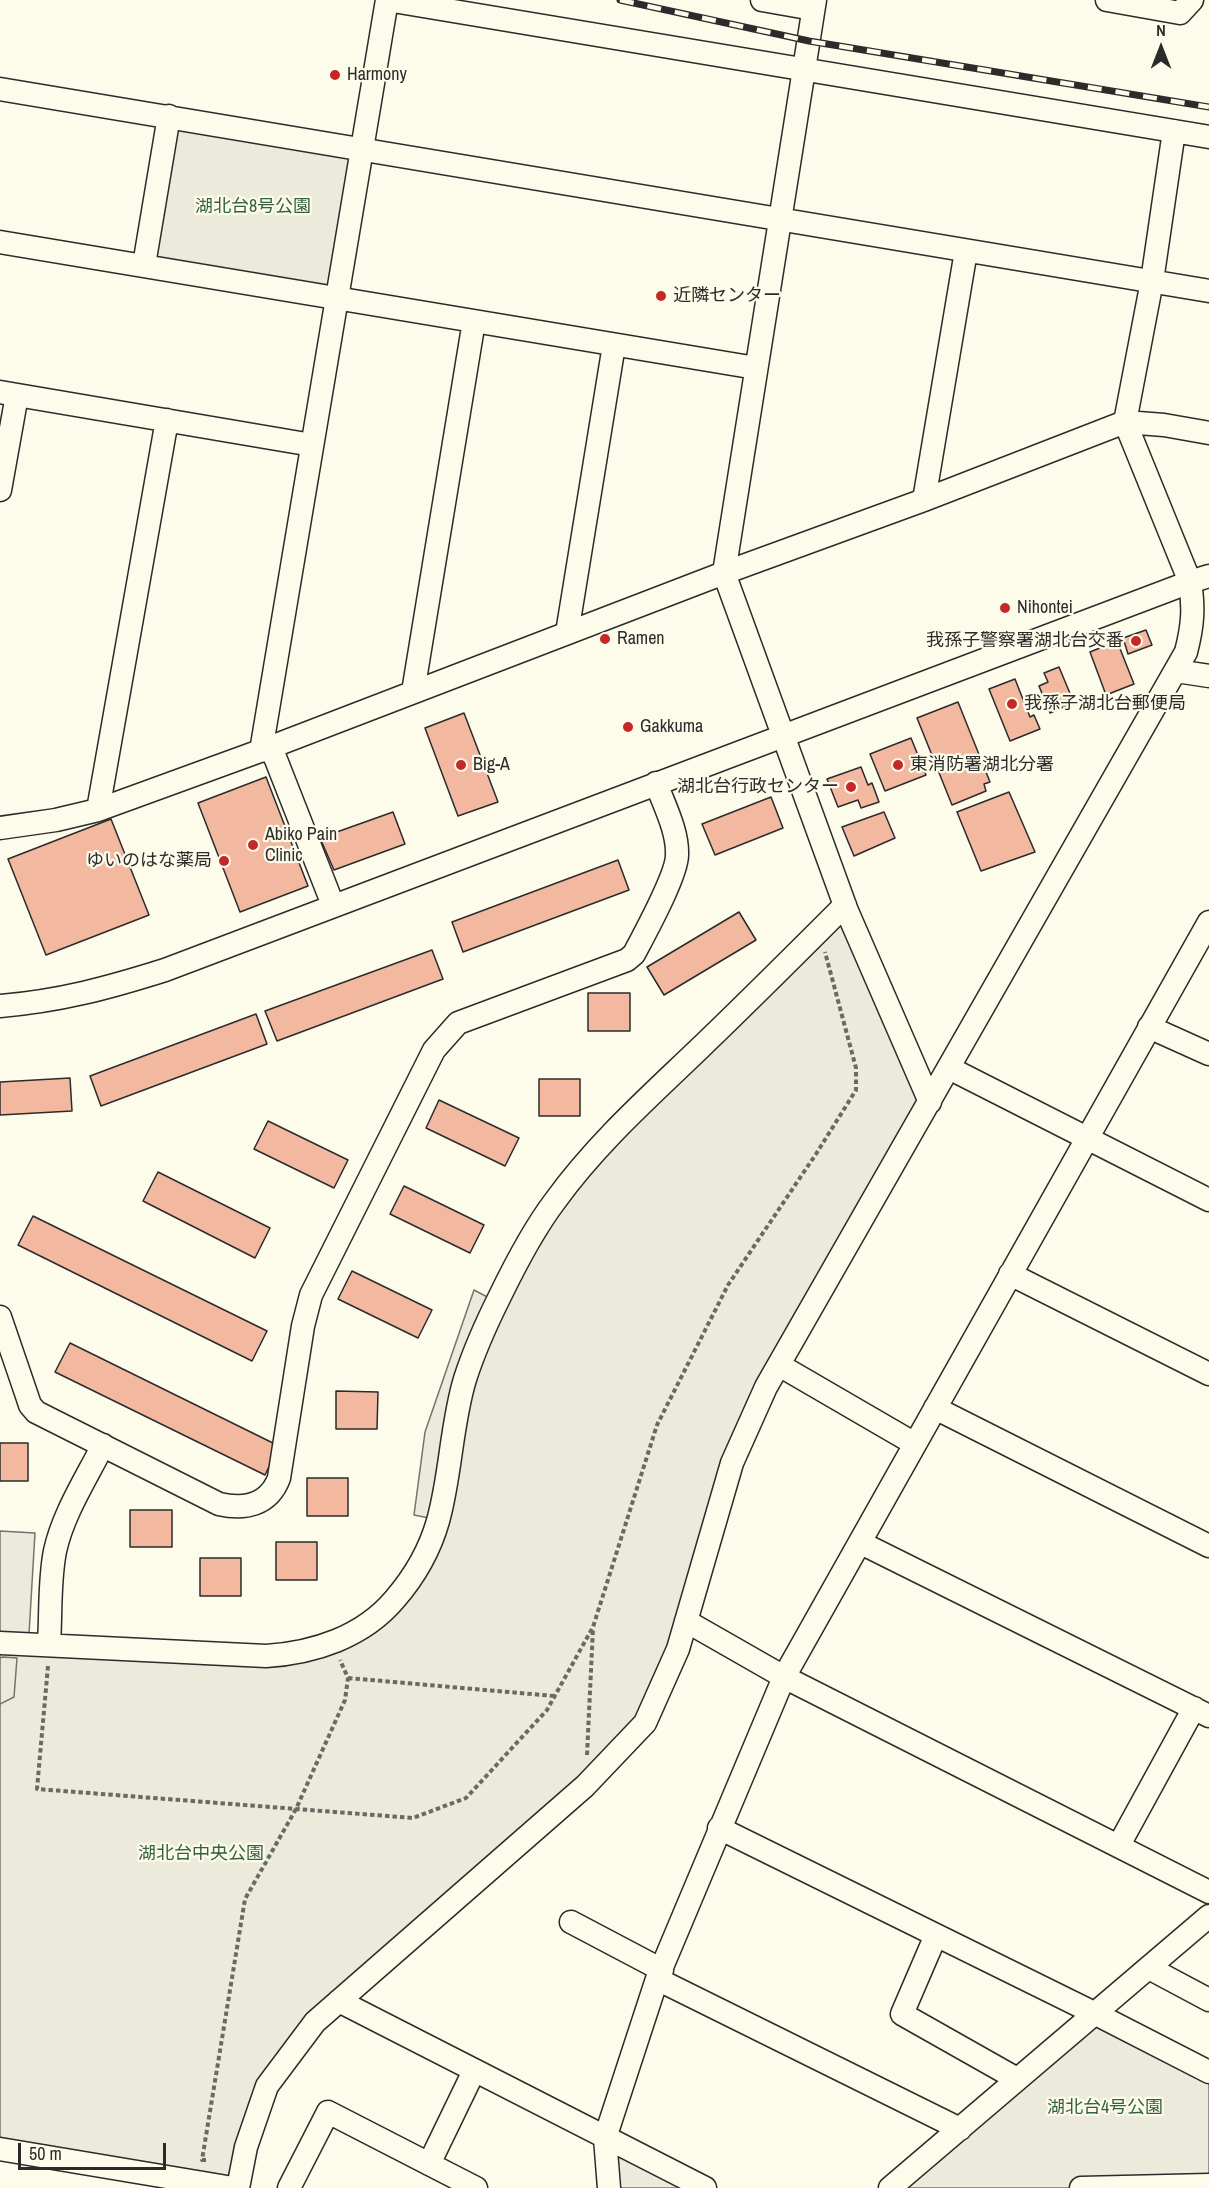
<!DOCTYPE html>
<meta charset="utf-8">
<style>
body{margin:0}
#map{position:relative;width:1209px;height:2188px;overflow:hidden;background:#fdfbea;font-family:"Archivo Narrow",sans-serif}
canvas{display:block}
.north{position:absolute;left:1131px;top:18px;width:60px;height:60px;-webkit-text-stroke:4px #fdfbea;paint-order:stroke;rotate:0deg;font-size:16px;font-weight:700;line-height:24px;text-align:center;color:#2b2b2b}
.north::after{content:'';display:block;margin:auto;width:21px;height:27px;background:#2b2b2b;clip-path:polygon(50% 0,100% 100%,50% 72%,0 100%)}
.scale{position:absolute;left:18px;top:2143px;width:148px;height:27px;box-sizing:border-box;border:3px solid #2b2b2b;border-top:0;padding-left:8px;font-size:18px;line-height:21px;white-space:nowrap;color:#2b2b2b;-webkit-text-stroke:4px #fdfbea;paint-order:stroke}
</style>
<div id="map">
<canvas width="1209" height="2188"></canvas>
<div class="north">N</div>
<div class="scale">50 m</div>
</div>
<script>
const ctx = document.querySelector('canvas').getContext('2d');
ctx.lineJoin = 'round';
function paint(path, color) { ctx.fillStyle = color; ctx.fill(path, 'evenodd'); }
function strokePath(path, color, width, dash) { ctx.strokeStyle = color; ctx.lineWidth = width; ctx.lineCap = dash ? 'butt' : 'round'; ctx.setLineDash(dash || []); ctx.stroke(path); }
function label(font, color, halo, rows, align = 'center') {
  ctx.font = font + ' "Archivo Narrow","Noto Sans JP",sans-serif'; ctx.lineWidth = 4.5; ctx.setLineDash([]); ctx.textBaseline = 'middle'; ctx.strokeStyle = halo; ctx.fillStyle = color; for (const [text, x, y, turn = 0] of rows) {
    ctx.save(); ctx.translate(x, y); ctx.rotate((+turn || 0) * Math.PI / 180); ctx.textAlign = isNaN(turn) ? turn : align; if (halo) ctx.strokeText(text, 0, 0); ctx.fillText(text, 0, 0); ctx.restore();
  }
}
const green = new Path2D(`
 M169,116L361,148L335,297L144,266Z
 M845,905L930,1102L766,1387L645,1723L286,2060L238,2188L0,2149V1643L266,1656L332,1643L411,1578L456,1416L554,1202Z
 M1094,2013L1209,2072V2185L1081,2188H890Z
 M605,2138L705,2188H609Z`);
paint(green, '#ecebdb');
strokePath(green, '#74746e', 1.5);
const parking = new Path2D(`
 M474,1290L497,1302L439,1520L414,1515L425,1432Z
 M0,1531L35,1533L29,1634L0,1633Z
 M3,1657L17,1658L14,1697L0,1704V1658Z`);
paint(parking, '#eceadb');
strokePath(parking, '#74746e', 1.5);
const building = new Path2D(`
 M1146,630L1152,645L1128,654L1123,638Z
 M1117,641L1134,684L1106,695L1090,652Z
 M1059,667L1074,703L1050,713L1039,686L1048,682L1044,673Z
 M1015,679L1030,717L1034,715L1040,729L1010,741L989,689Z
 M958,702L990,782L984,784L986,791L952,805L917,718Z
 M464,713L498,802L458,816L425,728Z
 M911,738L926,775L885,791L870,754Z
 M861,767L868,785L872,783L879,802L861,808L858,800L838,807L827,779Z
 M266,777L308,886L240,912L198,803Z
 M1009,792L1035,852L981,871L957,812Z
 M771,797L783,828L715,855L702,824Z
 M393,812L405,844L334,870L320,838Z
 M884,812L895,838L854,856L842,827Z
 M111,819L149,915L46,955L8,859Z
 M618,860L629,890L463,952L452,922Z
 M739,912L756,940L664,995L647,967Z
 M432,950L443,979L277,1041L265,1011Z
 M588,993H630V1031H588Z
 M256,1014L267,1044L101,1106L90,1076Z
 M70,1078L72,1111L0,1115V1082Z
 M539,1079H580V1116H539Z
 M439,1100L519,1138L505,1166L426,1128Z
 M268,1121L348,1160L334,1188L254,1149Z
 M158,1172L270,1228L255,1258L143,1201Z
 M404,1186L484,1225L470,1253L390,1214Z
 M33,1216L267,1331L252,1361L18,1245Z
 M352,1271L432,1310L418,1338L338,1299Z
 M70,1343L279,1446L265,1475L55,1372Z
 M336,1391L378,1392L377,1429H336Z
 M0,1443H28V1481H0Z
 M307,1478H348V1516H307Z
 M130,1510H172V1547H130Z
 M276,1542H317V1580H276Z
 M200,1558H241V1596H200Z`);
paint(building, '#f2b8a0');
strokePath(building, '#2b2b2b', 1.5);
const minor = new Path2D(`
 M762,0L813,9
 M815,0L724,573L847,911L930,1102
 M1107,0L1180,13L1192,0
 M0,89L1209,291
 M0,242L756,368
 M144,265L169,116
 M0,392L312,445
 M0,490L17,395
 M924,500L966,251
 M567,633L614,345
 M1176,671L1209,676
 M413,692L474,321
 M271,747L333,905
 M261,751L387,0L1209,137
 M98,810L167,420
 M0,828L56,820L98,810L271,747L724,573L924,500L1125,422L1164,425L1209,433
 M0,1006C60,1001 108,988 165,970L1190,582L1209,576
 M1149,1027L1209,1054
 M949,1068L1209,1200
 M1010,1274L1209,1374
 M0,1317L26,1393L30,1405L36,1412L219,1504C245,1510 269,1505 279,1478L303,1326L311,1295L434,1050L458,1023L627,960L634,954C645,933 677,875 677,855C678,831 664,805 656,783
 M779,1365L915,1444
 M935,1408L1209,1546
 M861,1543L1209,1716
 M686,1621L784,1677L1209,1892
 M0,1643L266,1656C314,1653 363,1637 395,1599C414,1577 430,1549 438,1521C451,1475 451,1425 465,1379C474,1351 487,1322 500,1296C516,1263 533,1230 555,1201C596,1144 649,1097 699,1049C749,1001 797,953 845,905
 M49,1644C51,1614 49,1581 55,1551C63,1514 86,1479 103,1445
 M719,1828L1094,2013L1209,2072
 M1119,1845L1194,1708
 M571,1922L662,1970
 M936,1935L902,2014L1017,2079
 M1149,1968L1209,2000
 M657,1979L960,2129
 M339,2001L705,2188
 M0,2149L233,2188
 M429,2164L474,2071
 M238,2188L246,2147L267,2086L315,2022L585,1786L645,1723L678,1649L732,1463L766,1387L1186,652C1193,625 1194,608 1190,582L1125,422L1152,281L1174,131
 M289,2188L328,2112L476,2188
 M609,2188L605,2138L657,1979L784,1677L1209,922
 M890,2188L1209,1916
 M1081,2188L1209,2185`);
strokePath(minor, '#2b2b2b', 25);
strokePath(new Path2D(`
 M48,1666L37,1789L413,1818L466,1798L547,1710L593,1627L657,1425L728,1285L816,1154L856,1090V1068L825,952
 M348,1678L554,1696
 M587,1755L593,1628
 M206,2160H202L245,1899L296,1809L345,1700L348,1678L340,1660`), '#6a6964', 4, [4.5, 3]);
strokePath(minor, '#fdfbea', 22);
const rail = new Path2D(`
 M620,0L809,41L1209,107`);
strokePath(rail, '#2b2b2b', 7);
strokePath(rail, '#fdfbea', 4.5, [14]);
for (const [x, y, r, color] of [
 [335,75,6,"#c62828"],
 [661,296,6,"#c62828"],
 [1005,608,6,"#c62828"],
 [605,639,6,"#c62828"],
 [1136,641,6,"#c62828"],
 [1012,704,6,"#c62828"],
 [628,727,6,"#c62828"],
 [461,765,6,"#c62828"],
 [898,765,6,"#c62828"],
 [851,787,6,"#c62828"],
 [253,845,6,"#c62828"],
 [224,861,6,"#c62828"]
]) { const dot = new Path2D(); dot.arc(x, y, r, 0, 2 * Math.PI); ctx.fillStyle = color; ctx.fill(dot); strokePath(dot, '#fdfbea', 2); }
label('18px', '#2b2b2b', '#fdfbea', [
 ["Harmony",347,75],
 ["近隣センター",673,296],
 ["Nihontei",1017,608],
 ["Ramen",617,639],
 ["我孫子警察署湖北台交番",1124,641,"right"],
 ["我孫子湖北台郵便局",1024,704],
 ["Gakkuma",640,727],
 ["Big-A",473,765],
 ["東消防署湖北分署",910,765],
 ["湖北台行政センター",839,787,"right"],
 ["Abiko Pain",265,835],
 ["Clinic",265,856],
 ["ゆいのはな薬局",212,861,"right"]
], 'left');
label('18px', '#34623c', '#fdfbea', [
 ["湖北台8号公園",253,207],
 ["湖北台中央公園",201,1854],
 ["湖北台4号公園",1105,2108]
]);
</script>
